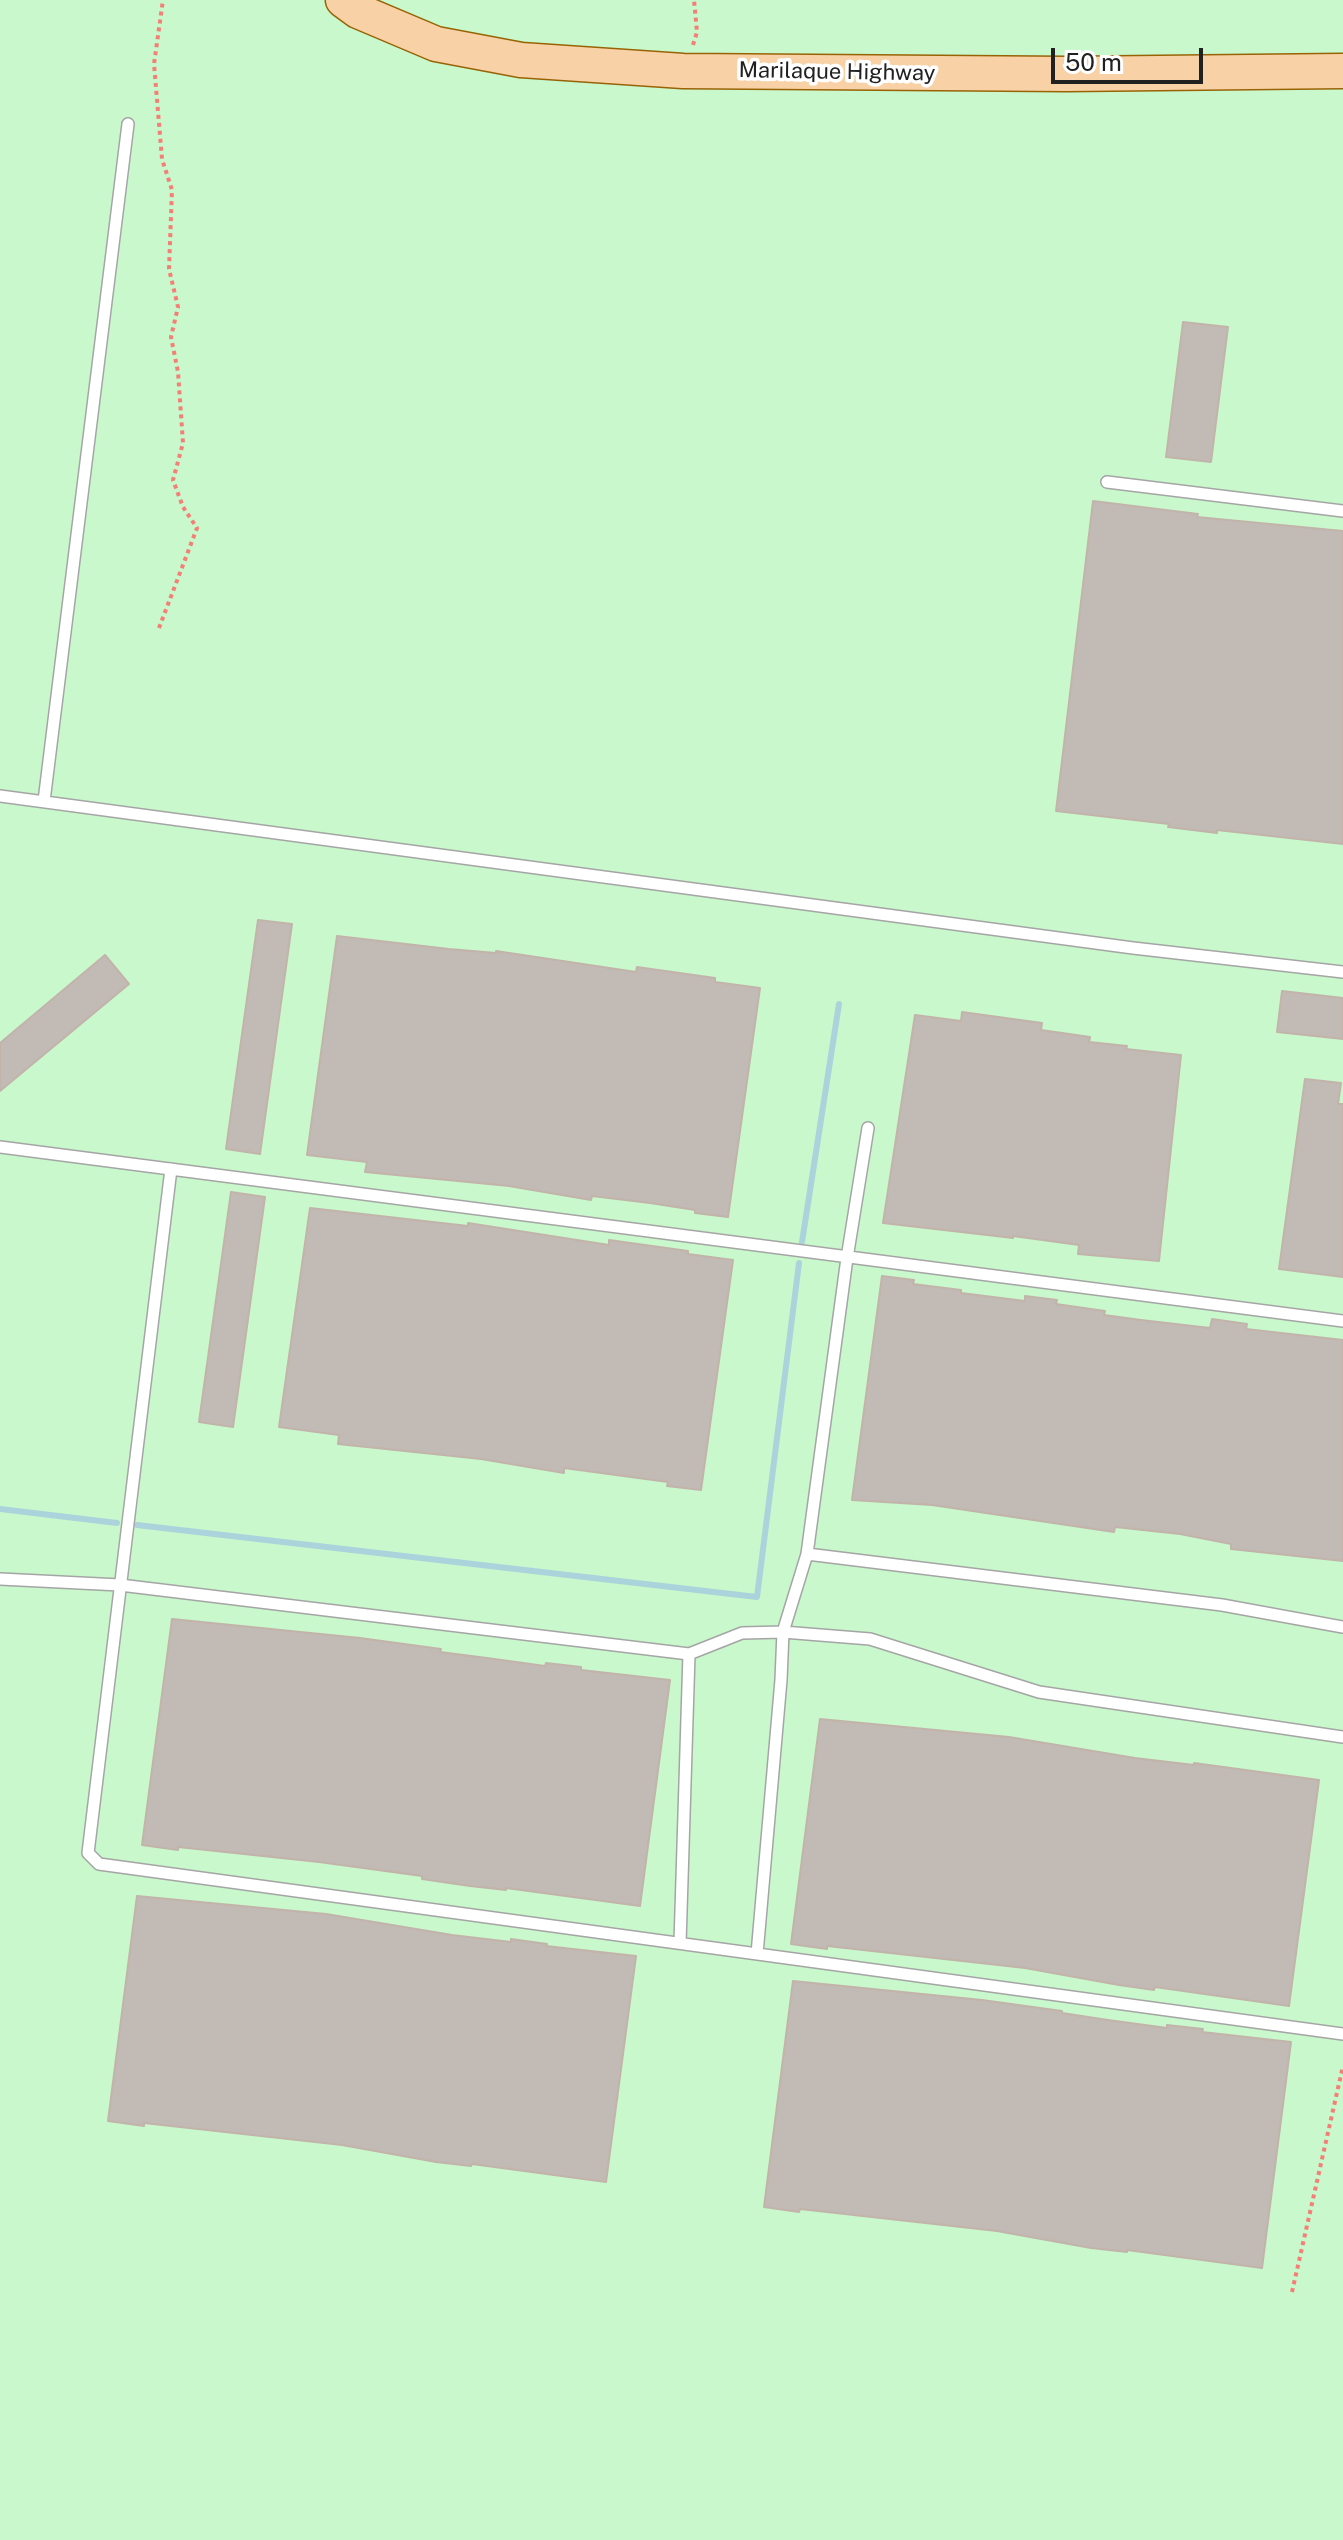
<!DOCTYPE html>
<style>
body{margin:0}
#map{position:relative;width:1343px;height:2540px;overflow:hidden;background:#f1eee8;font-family:"Public Sans",sans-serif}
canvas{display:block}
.scale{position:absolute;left:1051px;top:48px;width:152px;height:36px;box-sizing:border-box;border:4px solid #212121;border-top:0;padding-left:10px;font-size:24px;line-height:28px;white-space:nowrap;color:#212121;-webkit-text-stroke:6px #fff;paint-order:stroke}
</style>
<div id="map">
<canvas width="1343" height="2540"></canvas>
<div class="scale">50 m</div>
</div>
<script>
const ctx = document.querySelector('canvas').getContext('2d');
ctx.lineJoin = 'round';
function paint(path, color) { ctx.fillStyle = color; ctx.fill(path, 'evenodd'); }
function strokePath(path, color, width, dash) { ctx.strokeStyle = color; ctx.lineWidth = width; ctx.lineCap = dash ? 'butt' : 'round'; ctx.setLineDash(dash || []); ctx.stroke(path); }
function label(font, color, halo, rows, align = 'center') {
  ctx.font = font + ' "Public Sans",sans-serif'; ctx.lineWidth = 7; ctx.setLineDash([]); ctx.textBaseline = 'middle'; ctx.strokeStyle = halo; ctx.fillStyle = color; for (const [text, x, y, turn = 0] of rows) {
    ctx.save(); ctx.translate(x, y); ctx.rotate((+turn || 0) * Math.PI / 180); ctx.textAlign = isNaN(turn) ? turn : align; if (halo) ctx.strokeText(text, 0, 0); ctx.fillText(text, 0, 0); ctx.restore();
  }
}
paint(new Path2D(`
 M0,0H1343V2540H0Z`), '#c8f8cb');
strokePath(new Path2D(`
 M802,1242L839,1004
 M0,1509L117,1523
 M137,1525L757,1597L799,1263`), '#abd3dc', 6);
const building = new Path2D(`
 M1183,322L1228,327L1211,462L1166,457Z
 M1093,501L1198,514L1197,517L1343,531V844L1217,830V833L1168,827L1169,824L1056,811Z
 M258,920L292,924L260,1154L226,1149Z
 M337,936L449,949L496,953V951L636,972L637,967L715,978V982L760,988L728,1217L695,1213V1210L650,1203L592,1196L591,1200L509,1186L365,1172L367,1162L307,1155Z
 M105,955L129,984L0,1091V1043Z
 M1282,991L1343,998V1039L1277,1032Z
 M962,1012L1042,1023L1041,1030L1090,1037L1089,1042L1127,1046L1126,1049L1181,1055L1159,1261L1078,1254L1079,1245L1013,1236V1238L883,1223L915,1015L961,1021Z
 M1305,1079L1341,1083L1338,1104H1343V1277L1279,1269Z
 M231,1192L265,1197L233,1427L199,1422Z
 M310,1208L468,1226V1223L609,1245V1240L688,1251V1254L733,1260L701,1490L667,1486L668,1482L564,1468V1473L481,1459L338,1444L339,1435L279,1427Z
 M882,1276L914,1280L913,1284L961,1290V1293L1025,1301V1296L1057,1300L1056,1304L1105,1311L1104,1315L1141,1320L1210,1328L1212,1319L1247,1324L1246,1329L1343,1340V1561L1231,1549V1544L1180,1534L1115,1527L1114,1532L932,1505L852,1500Z
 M172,1619L360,1638L441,1649L440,1652L487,1658L545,1666L546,1663L581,1667V1670L670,1680L640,1906L506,1888V1890L470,1886L422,1879V1876L319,1862L178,1847V1850L142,1845Z
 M820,1719L1009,1737L1135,1758L1194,1765V1763L1319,1780L1289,2006L1155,1987L1154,1990L1119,1985L1025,1968L827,1946V1949L791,1944Z
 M137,1896L326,1914L452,1935L511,1942V1939L547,1944L546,1946L636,1956L606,2182L472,2164L471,2166L436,2162L342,2145L144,2123V2126L108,2121Z
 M793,1981L982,2000L1062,2011V2013L1108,2020L1167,2028V2025L1203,2029L1202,2032L1291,2042L1262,2268L1127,2250V2252L1091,2248L997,2231L800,2209L799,2212L764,2207Z`);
paint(building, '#c2bab4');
strokePath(building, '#c2b4ab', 2);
const lane = new Path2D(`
 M1107,482L1343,511
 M0,796L1133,948L1343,972
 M44,801L128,124
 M0,1147L1343,1321
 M171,1169L88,1853L99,1864L1343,2034
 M807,1554L1222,1605L1343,1627
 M0,1579L120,1585L689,1654L742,1633L783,1632L870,1639L1039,1692L1343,1737
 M680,1943L689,1654
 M757,1954L781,1680L783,1632L807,1554L847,1258L868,1128`);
const primary = new Path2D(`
 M343,0L358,11L436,44L521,60L683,71L1067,74L1343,71`);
strokePath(lane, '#a5a5a5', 14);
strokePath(primary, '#986306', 37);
strokePath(new Path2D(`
 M693,45L697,32L694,0
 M159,628L197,528L183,507L173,480L183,443L178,372L171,337L178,307L169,269L172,190L162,159L154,64L163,0
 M1292,2292L1343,2066`), '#f47f76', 4, [4, 4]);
strokePath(lane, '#fff', 11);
strokePath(primary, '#f8d2a6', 34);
label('22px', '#212121', '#fff', [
 ["Marilaque Highway",837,72,1]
]);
</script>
